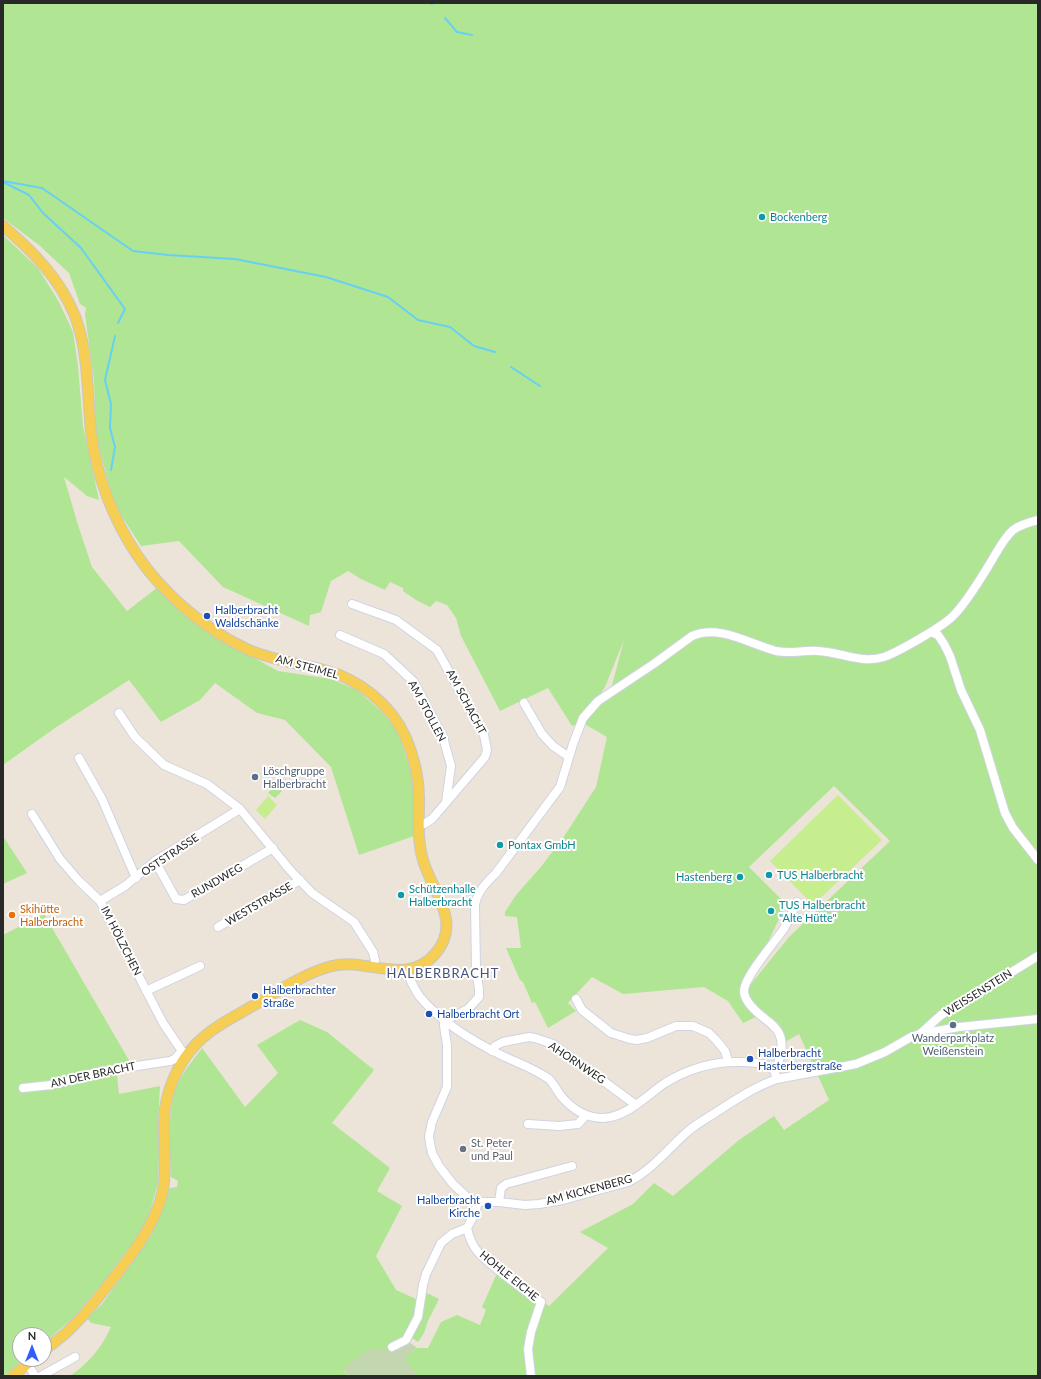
<!DOCTYPE html>
<meta charset="utf-8">
<style>
body{margin:0}
#map{position:relative;width:1041px;height:1379px;overflow:hidden;background:#ece4d9;font-family:Lato,sans-serif}
canvas{display:block}
.frame{position:absolute;inset:0;border:4px solid #292929;pointer-events:none}
.north{position:absolute;left:12px;top:1327px;width:40px;height:40px;box-sizing:border-box;background:#fff;border:1px solid #a9a9a9;border-radius:50%;rotate:0deg;font-size:11px;font-weight:700;line-height:16px;text-align:center;color:#292929}
.north::after{content:'';display:block;margin:auto;width:14px;height:18px;background:#335cff;clip-path:polygon(50% 0,100% 100%,50% 72%,0 100%)}
</style>
<div id="map">
<canvas width="1041" height="1379"></canvas>
<div class="frame"></div>
<div class="north">N</div>
</div>
<script>
const ctx = document.querySelector('canvas').getContext('2d');
ctx.lineJoin = 'round';
function paint(path, color) { ctx.fillStyle = color; ctx.fill(path, 'evenodd'); }
function strokePath(path, color, width, dash) { ctx.strokeStyle = color; ctx.lineWidth = width; ctx.lineCap = dash ? 'butt' : 'round'; ctx.setLineDash(dash || []); ctx.stroke(path); }
function label(font, color, halo, rows, align = 'center') {
  ctx.font = font + ' Lato,sans-serif'; ctx.lineWidth = 4; ctx.setLineDash([]); ctx.textBaseline = 'middle'; ctx.strokeStyle = halo; ctx.fillStyle = color; for (const [text, x, y, turn = 0] of rows) {
    ctx.save(); ctx.translate(x, y); ctx.rotate((+turn || 0) * Math.PI / 180); ctx.textAlign = isNaN(turn) ? turn : align; if (halo) ctx.strokeText(text, 0, 0); ctx.fillText(text, 0, 0); ctx.restore();
  }
}
paint(new Path2D(`
 M3,3H1038V1376H418L404,1359L417,1348H428L441,1322L457,1315L480,1325L486,1310L482,1307L498,1271L549,1306L608,1248L580,1232L633,1204L654,1183L673,1196L739,1140L774,1116L784,1130L829,1100L799,1034L785,1042L779,1024L765,1013L743,1023L728,1001L704,987L623,994L592,977L568,1003L576,1011L548,1028L535,1002L532,1003L523,982L520,980L506,948H521L517,917L505,916V912L516,895L540,868L563,838L596,787L607,737L581,722L572,726L548,688L500,711L461,636L456,618L447,605L436,601L430,607L416,600L403,591V588L390,582L385,590L361,579L348,571L331,581L321,612L310,615L309,626L223,587L179,541L141,546L114,504L96,436L94,380L85,315L86,308L80,304L69,273L39,245L3,218ZM624,640L611,689L590,710L605,687ZM834,786L890,841L789,937L751,984L739,992L742,981L769,940L786,904L749,867Z
 M3,235L38,268L59,302L73,332L78,366L83,426L99,500L87,496L64,477L78,525L92,567L127,611L158,587L229,644L278,671L331,679L357,690L381,711L398,731L412,775L415,791L414,836L359,855L331,767L285,720L257,713L215,683L200,700L161,722L129,680L55,728L3,765Z
 M277,783L282,791L275,798L268,793Z
 M3,836L27,873L3,884Z
 M44,914L130,1062L116,1066L119,1094L160,1086L158,1125L159,1152L158,1184L149,1215L135,1240L104,1281L73,1318L44,1343V1335H20V1359H23L5,1376H3V935Z
 M300,1020L327,1032L374,1070L332,1123L390,1168L377,1191L402,1206L376,1256L396,1290L423,1302L427,1293L439,1299L428,1321L424,1333L418,1342L410,1337L393,1351L343,1370L349,1376H70C88,1364 102,1347 111,1327L91,1323L87,1318L102,1304L152,1234L170,1188L177,1187L178,1181L171,1177C170,1150 166,1103 180,1079C186,1068 195,1058 202,1048L245,1107L278,1073L257,1045Z`), '#b0e593');
paint(new Path2D(`
 M408,1341L417,1348L404,1359L418,1376H349L343,1369L369,1349L393,1351Z`), '#c3d6b0');
paint(new Path2D(`
 M838,795L882,840L813,905L770,861Z
 M268,796L277,805L265,819L256,810Z`), '#c6ed8e');
strokePath(new Path2D(`
 M431,3L432,4
 M445,18L457,32L472,35
 M3,181L42,188L133,251L168,255L235,259L326,277L388,297L418,320L450,327L474,346L495,352
 M3,182L29,195L43,213L81,248L125,309L118,323
 M511,367L540,386
 M111,470L115,447L110,428L111,404L105,380L115,336`), '#67d0f3', 2);
const minor = new Path2D(`
 M352,604L396,620L437,650L484,735L487,750L485,757L432,819L424,824L418,825
 M931,632L938,635L944,644L950,656L961,690L980,730L1005,813L1013,828L1038,860
 M340,635L384,654L414,682L443,737L451,766L446,802
 M524,703L542,734L553,746L569,757
 M119,713L135,737L164,765L207,784L240,809L290,870L312,893L354,922L373,952L375,960L374,966
 M79,758L102,799L136,878
 M32,814L60,859L79,881L100,901L163,1023L182,1051L188,1054
 M155,861L176,899L184,900L273,848
 M100,901L125,886L155,861L240,809
 M218,927L300,880
 M406,970C410,979 414,989 420,997C441,1022 474,1042 503,1056C518,1063 535,1069 549,1079C554,1084 557,1091 561,1096C572,1109 586,1118 603,1118C627,1117 646,1096 665,1083C689,1068 715,1061 742,1062C753,1062 766,1063 774,1070L777,1079
 M146,991L200,966
 M576,999L582,1010L611,1033L630,1039L637,1040L647,1038L676,1026H693L709,1033L717,1041L725,1051L728,1061
 M444,1021L468,1009L479,997V989L476,970L475,904C478,891 486,883 496,873L560,787L573,744L583,718L598,701L655,663L692,636C720,624 749,644 776,651C790,654 804,650 818,651C841,652 861,664 884,657C898,652 944,626 954,615C969,599 981,578 992,560C998,550 1004,538 1013,530C1020,525 1030,522 1038,520
 M444,1021V1026L447,1045V1087L432,1122L429,1136L430,1143L432,1153L439,1166L453,1184L468,1198L478,1202H499L525,1205L539,1204L563,1200L628,1182C652,1170 667,1150 687,1132C695,1125 705,1119 715,1113C735,1100 754,1087 777,1079L856,1064L885,1052L911,1037L920,1034L959,1027L1038,1019
 M920,1034L941,1015L1038,956
 M492,1051L495,1046L503,1042L529,1037L535,1038L553,1044L636,1105
 M774,1070C779,1064 779,1060 781,1053C786,1023 762,1023 748,1002C746,999 744,996 744,991C744,977 774,943 783,930C789,921 793,911 797,902
 M23,1088L51,1085L98,1072L170,1061L175,1059L182,1051
 M528,1124L559,1126L578,1124L586,1115
 M478,1202L474,1215L467,1228C469,1237 473,1247 479,1253C495,1270 522,1288 541,1302L531,1332L528,1349L531,1376
 M499,1202L501,1188L506,1184L572,1166
 M392,1347L406,1340L418,1317L423,1285L426,1274L441,1243L452,1234L467,1228
 M27,1363L35,1376
 M41,1376L75,1357`);
const major = new Path2D(`
 M3,226C33,251 60,279 75,316C89,353 87,393 91,432C96,475 113,519 137,555C163,594 207,631 249,650C273,660 299,664 324,670C359,679 391,704 406,738C414,757 419,778 419,798C419,819 417,840 423,860C432,892 463,922 435,954C406,987 368,957 332,966C305,973 280,990 256,1004C236,1016 214,1026 197,1043C178,1063 165,1091 164,1120C163,1143 167,1167 163,1190C156,1226 127,1261 104,1290C93,1304 82,1318 68,1331C61,1338 52,1344 44,1350
 M13,1376L33,1359`);
strokePath(minor, '#cfd3e3', 10);
strokePath(major, '#c7c7c7', 12);
strokePath(minor, '#fff', 8);
strokePath(major, '#f6ce54', 10);
for (const [x, y, r, color] of [
 [762,217,4,"#0f9aa8"],
 [207,616,4,"#1a4fb4"],
 [255,777,4,"#5c6f8a"],
 [500,845,4,"#0f9aa8"],
 [769,875,4,"#0f9aa8"],
 [740,877,4,"#0f9aa8"],
 [401,895,4,"#0f9aa8"],
 [771,911,4,"#0f9aa8"],
 [12,915,4,"#e8710a"],
 [255,996,4,"#1a4fb4"],
 [429,1014,4,"#1a4fb4"],
 [953,1025,4,"#5c6f8a"],
 [750,1059,4,"#1a4fb4"],
 [463,1149,4,"#6b7280"],
 [488,1206,4,"#1a4fb4"]
]) { const dot = new Path2D(); dot.arc(x, y, r, 0, 2 * Math.PI); ctx.fillStyle = color; ctx.fill(dot); strokePath(dot, '#fff', 1.5); }
label('11px', '#0d838f', '#fff', [
 ["Bockenberg",770,217],
 ["Pontax GmbH",508,845],
 ["TUS Halberbracht",777,875],
 ["Hastenberg",732,877,"right"],
 ["Schützenhalle",409,889],
 ["Halberbracht",409,902],
 ["TUS Halberbracht",779,905],
 ["\"Alte Hütte\"",779,918]
], 'left');
label('11px', '#164399', '#fff', [
 ["Halberbracht",215,610],
 ["Waldschänke",215,623],
 ["Halberbrachter",263,990],
 ["Straße",263,1003],
 ["Halberbracht Ort",437,1014],
 ["Halberbracht",758,1053],
 ["Hasterbergstraße",758,1066],
 ["Halberbracht",480,1200,"right"],
 ["Kirche",480,1213,"right"]
], 'left');
label('11px', '#292929', '#fff', [
 ["AM STEIMEL",307,667,15],
 ["AM SCHACHT",466,702,62],
 ["AM STOLLEN",427,711,62],
 ["OSTSTRASSE",170,855,-34],
 ["RUNDWEG",217,881,-30],
 ["WESTSTRASSE",259,904,-30],
 ["IM HÖLZCHEN",121,941,63],
 ["WEISSENSTEIN",978,993,-32],
 ["AHORNWEG",577,1063,34],
 ["AN DER BRACHT",93,1075,-12],
 ["AM KICKENBERG",589,1190,-15],
 ["HOHLE EICHE",509,1276,39]
]);
label('11px', '#4e5e75', '#fff', [
 ["Löschgruppe",263,771],
 ["Halberbracht",263,784],
 ["Wanderparkplatz",953,1038,"center"],
 ["Weißenstein",953,1051,"center"]
], 'left');
label('11px', '#c56008', '#fff', [
 ["Skihütte",20,909],
 ["Halberbracht",20,922]
], 'left');
label('11px', '#5b616d', '#fff', [
 ["St. Peter",471,1143],
 ["und Paul",471,1156]
], 'left');
ctx.letterSpacing = '1px';
label('13px', '#47517b', '#fff', [
 ["HALBERBRACHT",443,974]
]);
ctx.letterSpacing = '0px';
</script>
